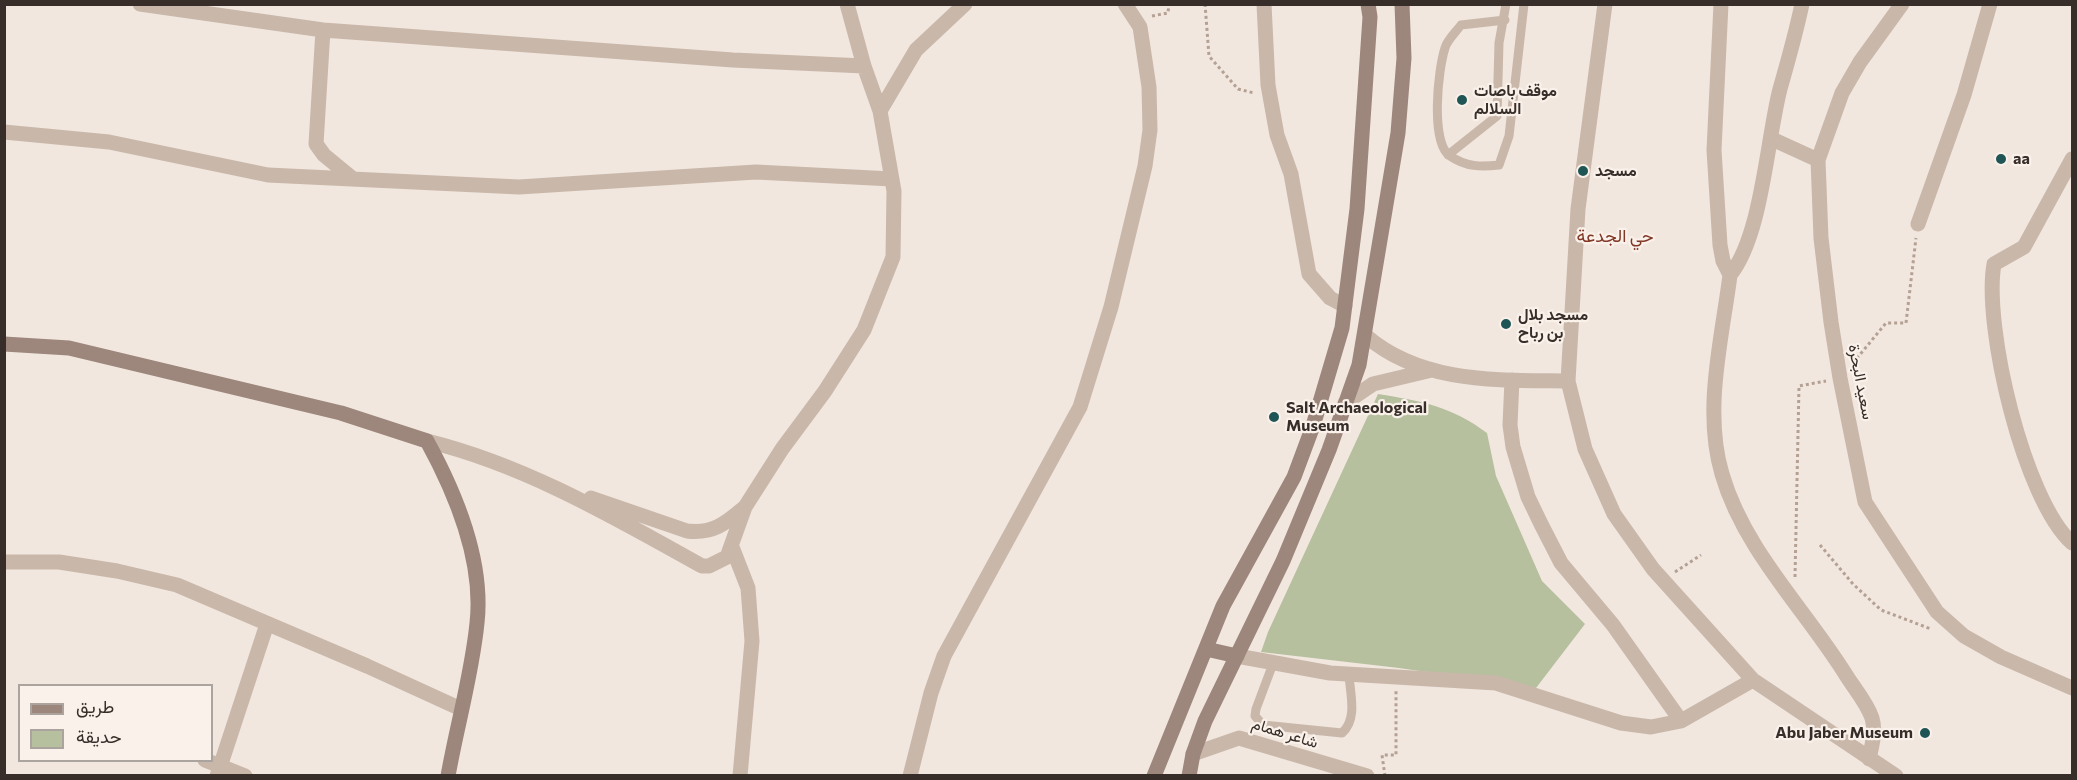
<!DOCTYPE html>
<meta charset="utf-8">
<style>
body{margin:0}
#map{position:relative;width:2077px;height:780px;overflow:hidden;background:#f1e7de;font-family:Commissioner,Vazirmatn,sans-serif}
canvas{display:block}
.frame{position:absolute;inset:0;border:6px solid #372d29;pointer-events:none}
.legend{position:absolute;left:18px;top:684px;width:195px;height:78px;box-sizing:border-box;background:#f9f1ea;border:2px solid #aba39d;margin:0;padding:8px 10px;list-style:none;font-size:18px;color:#372d29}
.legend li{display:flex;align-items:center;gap:12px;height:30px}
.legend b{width:30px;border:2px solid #aba39d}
</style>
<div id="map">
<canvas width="2077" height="780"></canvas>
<div class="frame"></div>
<ul class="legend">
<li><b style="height:8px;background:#9d867b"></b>طريق</li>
<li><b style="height:16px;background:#b6c09e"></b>حديقة</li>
</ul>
</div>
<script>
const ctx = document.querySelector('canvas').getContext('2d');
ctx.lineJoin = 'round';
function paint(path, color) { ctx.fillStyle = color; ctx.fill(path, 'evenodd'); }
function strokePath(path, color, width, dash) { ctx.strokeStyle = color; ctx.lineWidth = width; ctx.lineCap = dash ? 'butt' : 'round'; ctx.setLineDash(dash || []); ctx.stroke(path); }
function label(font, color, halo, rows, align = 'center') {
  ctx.font = font + ' Commissioner,Vazirmatn,sans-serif'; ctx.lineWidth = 4.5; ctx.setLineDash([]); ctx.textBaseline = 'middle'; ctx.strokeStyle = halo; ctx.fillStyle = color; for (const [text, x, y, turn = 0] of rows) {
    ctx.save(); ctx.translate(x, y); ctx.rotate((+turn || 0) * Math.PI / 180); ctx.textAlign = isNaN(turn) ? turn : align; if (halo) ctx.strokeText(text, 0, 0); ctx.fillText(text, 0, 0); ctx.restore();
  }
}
paint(new Path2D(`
 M1378,394C1421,401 1451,406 1487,433L1496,476L1542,581L1585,624L1536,688L1399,668L1261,652L1268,632Z`), '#b6c09e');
strokePath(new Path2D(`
 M1205,4L1209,56L1238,89L1254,93
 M1152,16L1168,13L1169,4
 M1853,363L1886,323H1906L1916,238
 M1820,545L1853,584L1881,610L1931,629
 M1675,572L1701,555
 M1795,577L1799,386L1826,381
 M1385,776L1382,755H1396V691`), '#b5a194', 3, [3, 3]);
strokePath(new Path2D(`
 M1505,20L1461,25C1456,32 1447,40 1445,48C1438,69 1430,143 1450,156C1466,167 1481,167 1499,165L1509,136L1524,4
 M1448,155L1497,116L1499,43L1506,4
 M1274,661L1256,709L1255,716L1263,725L1342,733C1358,719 1350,694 1349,674`), '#c9b7aa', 9);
strokePath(new Path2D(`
 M140,4L323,30L733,60L864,66
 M1264,4L1268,85L1277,135L1291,174L1309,274L1330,298L1345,306
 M1605,4L1578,209L1568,381L1585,449L1614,514L1653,569L1753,680L1896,776
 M1721,4L1714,150L1720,245L1723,261L1730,275
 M1802,4C1796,33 1788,61 1780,89C1767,139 1762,236 1730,275C1722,339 1703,410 1722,474C1744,550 1805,609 1846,675C1854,688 1867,703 1872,718C1876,732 1872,745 1869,759
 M1902,4L1860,62L1842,93L1818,160L1821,238L1831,322L1840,378L1865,502L1937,612L1964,636L2001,657L2072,688
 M323,30L316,144L324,155L352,178
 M880,111L916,50L965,4
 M4,132L109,142L268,175L519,187L756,172L892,179
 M1772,139L1818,160
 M2072,159L2024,247L1994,264C1983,326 2024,500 2072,543
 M1918,224L1964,95L1990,4
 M1366,336C1422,384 1498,380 1568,381
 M1512,380L1510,425L1513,447L1528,497L1541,524L1561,563L1613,625L1681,721
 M1345,403L1373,384L1432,370
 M427,441C525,465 614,517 702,566H709L727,557L745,507L782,449L825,391L864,330L893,257L894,191L880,111L864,66L847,4
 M591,498L687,531C714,534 726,523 745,507
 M732,547L748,588L752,641L740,776
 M4,562H59L117,571L177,585L367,666L461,709
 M1237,656L1330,673L1496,683L1621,723L1651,727L1681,721L1753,680
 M1193,754L1239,738L1367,776
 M205,760L245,776
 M217,776L267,624
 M910,776L931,693L944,656L1080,407L1111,307L1145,166L1150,130L1149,87L1140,27L1125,4`), '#c9b7aa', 15);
strokePath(new Path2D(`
 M4,344L69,348L341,413L427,441C456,494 484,561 477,623C472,674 457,725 448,776
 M1206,649L1237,656
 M1154,776L1223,606L1294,477L1313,426L1342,328L1357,209L1370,17L1368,4
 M1189,776L1193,754L1205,721L1283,561L1329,450L1359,365L1398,133L1404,58L1402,4`), '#9d867b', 15);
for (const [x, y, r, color] of [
 [1462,100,6,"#205556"],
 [2001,159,6,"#205556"],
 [1583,171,6,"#205556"],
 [1506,324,6,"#205556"],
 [1274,417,6,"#205556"],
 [1925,733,6,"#205556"]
]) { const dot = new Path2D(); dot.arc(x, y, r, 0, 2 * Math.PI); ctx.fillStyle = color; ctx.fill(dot); strokePath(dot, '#f9f1ea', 2); }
label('bold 16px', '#372d29', '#f9f1ea', [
 ["موقف باصات",1474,91],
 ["السلالم",1474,109],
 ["aa",2013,159],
 ["مسجد",1595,171],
 ["مسجد بلال",1518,315],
 ["بن رباح",1518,333],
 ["Salt Archaeological",1286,408],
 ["Museum",1286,426],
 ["Abu Jaber Museum",1913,733,"right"]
], 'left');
label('16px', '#372d29', '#f9f1ea', [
 ["سعيد البحرة",1861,382,79],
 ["شاعر همام",1285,733,17]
]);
label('18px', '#823826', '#f9f1ea', [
 ["حي الجدعة",1615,236]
]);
</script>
